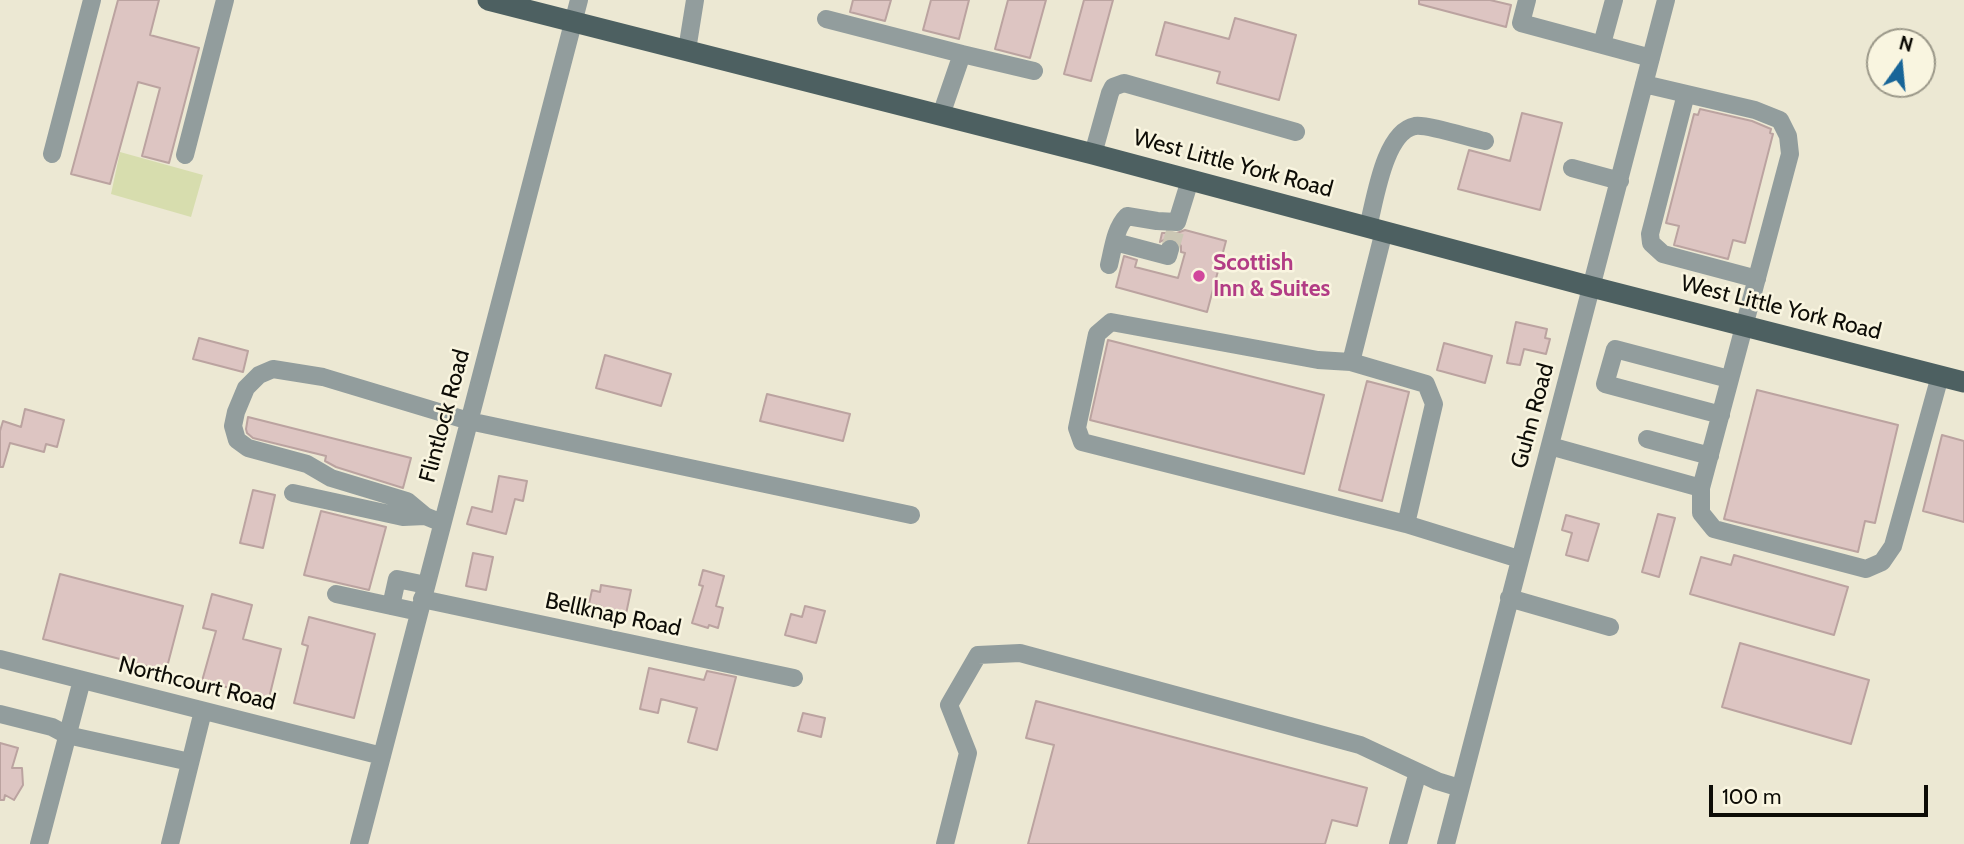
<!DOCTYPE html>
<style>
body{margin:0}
#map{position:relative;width:1964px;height:844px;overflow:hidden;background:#ece8d3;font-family:Cabin,sans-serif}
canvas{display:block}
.north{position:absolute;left:1866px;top:28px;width:70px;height:70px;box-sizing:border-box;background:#f9f5e0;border:2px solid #9b9889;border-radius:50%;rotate:15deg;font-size:19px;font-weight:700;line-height:28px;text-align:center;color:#0d0c06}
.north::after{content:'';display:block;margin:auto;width:24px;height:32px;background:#186598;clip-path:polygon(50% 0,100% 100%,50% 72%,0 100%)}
.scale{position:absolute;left:1709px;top:785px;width:219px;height:32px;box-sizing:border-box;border:4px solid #0d0c06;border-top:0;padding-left:9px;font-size:21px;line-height:24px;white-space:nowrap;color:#0d0c06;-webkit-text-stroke:5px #f9f5e0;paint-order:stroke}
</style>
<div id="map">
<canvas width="1964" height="844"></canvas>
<div class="north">N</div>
<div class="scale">100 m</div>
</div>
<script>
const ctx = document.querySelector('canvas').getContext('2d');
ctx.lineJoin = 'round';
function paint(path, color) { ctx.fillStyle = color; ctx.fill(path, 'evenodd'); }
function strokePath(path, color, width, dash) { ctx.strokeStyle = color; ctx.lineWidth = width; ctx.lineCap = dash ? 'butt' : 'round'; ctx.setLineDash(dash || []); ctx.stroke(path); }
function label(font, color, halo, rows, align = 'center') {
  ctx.font = font + ' Cabin,sans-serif'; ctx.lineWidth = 5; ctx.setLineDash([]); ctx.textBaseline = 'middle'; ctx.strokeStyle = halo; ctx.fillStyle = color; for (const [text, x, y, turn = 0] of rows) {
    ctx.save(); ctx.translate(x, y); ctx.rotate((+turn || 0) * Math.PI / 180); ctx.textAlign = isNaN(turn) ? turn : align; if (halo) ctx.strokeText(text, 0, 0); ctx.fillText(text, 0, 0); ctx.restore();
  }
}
paint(new Path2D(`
 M120,152L203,175L191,217L111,194Z`), '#d7ddae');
const building = new Path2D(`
 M118,0H159L150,35L199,48L169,163L142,156L160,88L138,82L110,184L71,174Z
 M853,0H891L885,21L850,12Z
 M931,0H969L959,39L923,30Z
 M1008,0H1046L1030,58L995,49Z
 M1084,0H1113L1091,81L1064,74Z
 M1419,0H1490L1511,5L1506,27L1419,4Z
 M1235,18L1296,35L1279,100L1217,83L1220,72L1156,55L1165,22L1229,39Z
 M1700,109L1752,121L1771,129L1770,133L1773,134L1745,243L1733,240L1728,259L1674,245L1679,226L1666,223L1694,114L1698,115Z
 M1522,113L1562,123L1540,210L1458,189L1469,150L1510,161Z
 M1185,230L1226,241L1207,312L1116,287L1124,256L1137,260L1135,267L1178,278L1185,253L1181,252V246L1174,238H1167L1160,242L1162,233H1177Z
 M1516,322L1547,329L1545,338L1550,339L1546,354L1524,349L1520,365L1507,363Z
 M199,338L248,351L243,372L193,359Z
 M1108,340L1324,395L1304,474L1090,420Z
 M1444,343L1492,356L1485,383L1437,370Z
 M605,355L671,374L661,406L596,388Z
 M1367,381L1409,392L1382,501L1339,490Z
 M1757,390L1898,425L1875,523L1865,521L1858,552L1724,519Z
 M767,394L850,414L843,441L760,421Z
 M25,409L64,420L57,447L46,444L44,452L10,443L3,467H0V431L3,421L21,427Z
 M248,417L411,458L403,488L336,467L325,461L326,456L253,438L247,433L246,429Z
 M1942,435L1964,441V522L1923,511Z
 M499,476L527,481L523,501L515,499L506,534L467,524L472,507L492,512Z
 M253,490L275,495L263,548L240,543Z
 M321,511L386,527L369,590L304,575Z
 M1658,514L1675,518L1659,577L1642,572Z
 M1566,515L1599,524L1588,561L1566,555L1572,533L1562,530Z
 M473,553L493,557L486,590L466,586Z
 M1734,555L1848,587L1834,635L1690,594L1701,557L1731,565Z
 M703,570L724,576L716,606L723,608L718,628L709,625L708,628L692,623L703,586L699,585Z
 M60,574L183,606L166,671L43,639Z
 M601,585L631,590L626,614L600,609L601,606L589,604L592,590L600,592Z
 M212,594L252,605L243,639L281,649L269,698L202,681L216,631L203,628Z
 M805,606L825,611L816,643L785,635L791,614L802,617Z
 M309,617L375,634L354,718L294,703L308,646L302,644Z
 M1740,643L1869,680L1851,744L1722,707Z
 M649,668L704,680L707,671L736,677L717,750L688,742L697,708L661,699L658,713L640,709Z
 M1036,701L1367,788L1357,826L1332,820L1325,844H1028L1054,745L1026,738Z
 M803,713L825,718L821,737L798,731Z
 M0,743L18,748L12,768H22L23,785L14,800L5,795L4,800H0Z`);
paint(building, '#ddc5c2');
strokePath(building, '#bba3a0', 2);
strokePath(new Path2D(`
 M1170,249L1176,228`), '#cbc7b4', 18, [18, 9]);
strokePath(new Path2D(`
 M1527,0L1521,23L1651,58
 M826,19L962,54
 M1602,44L1614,0
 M687,50L695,0
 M1644,84L1755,110L1780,120L1788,136L1790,154L1701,488V513L1714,529L1866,569L1882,562L1893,546L1940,376
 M1686,94L1650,234L1651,243L1663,254L1757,279
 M941,115L962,54L1034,71
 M52,154L92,0
 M1093,154L1110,93L1113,87L1124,83L1296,132
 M185,155L225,0
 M1572,168L1620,181
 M1368,227C1375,201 1384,132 1415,126C1427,124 1470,138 1485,141
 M1115,242L1168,256L1170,249
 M1109,265C1113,249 1115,228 1127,216L1157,221L1177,222L1190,180
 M1351,362L1384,231
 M1721,415L1605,384L1615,349L1729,379
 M1647,439L1710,456
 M1550,446L1701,488
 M293,493L403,517L425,516
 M442,523L425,516L407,501L331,478L307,464L248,448L237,440L233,426L236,412L246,388L259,375L273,369L323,377L469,421L911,515
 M1406,524L1434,404L1426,384L1351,362L1318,360L1111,322L1097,334L1077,428L1082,442L1406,524L1519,559
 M336,594L419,612
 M1509,598L1610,627
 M422,599L794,678
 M391,606L397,579L426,585
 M0,659L382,756
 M0,714L52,727L67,735L190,762
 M39,844L82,680
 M170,844L203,711
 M359,844L579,0
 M945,844L968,753L949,705L978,655L1020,653L1360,745L1437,781L1460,788
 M1398,844L1418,772
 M1446,844L1666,0`), '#929d9d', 18);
strokePath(new Path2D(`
 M488,0L1093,154L1592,287L1964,382`), '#4d6061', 21);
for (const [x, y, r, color] of [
 [1199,276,7,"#d1479c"]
]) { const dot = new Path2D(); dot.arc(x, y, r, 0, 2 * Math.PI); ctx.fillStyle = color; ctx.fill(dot); strokePath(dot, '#f9f5e0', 2.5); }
label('23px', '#0d0c06', '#f9f5e0', [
 ["West Little York Road",1233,164,15],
 ["West Little York Road",1781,308,14],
 ["Flintlock Road",445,416,-75],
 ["Guhn Road",1533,416,-75],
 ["Bellknap Road",613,615,12],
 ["Northcourt Road",197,684,14]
]);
label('bold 23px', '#b23c85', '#f9f5e0', [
 ["Scottish",1213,263],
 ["Inn & Suites",1213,289]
], 'left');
</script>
